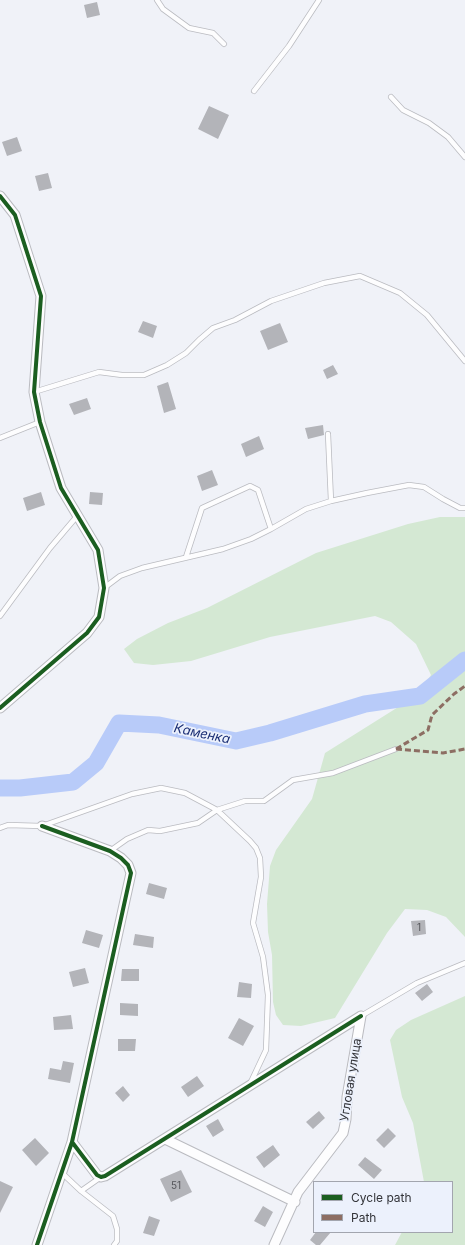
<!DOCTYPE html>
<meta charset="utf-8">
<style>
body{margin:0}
#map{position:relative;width:465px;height:1245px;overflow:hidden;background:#f0f2f8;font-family:Inter,sans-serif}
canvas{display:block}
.legend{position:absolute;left:313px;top:1181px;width:140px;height:52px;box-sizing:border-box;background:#ecf1fc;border:1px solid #a2a5ae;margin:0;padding:5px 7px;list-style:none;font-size:12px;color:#333439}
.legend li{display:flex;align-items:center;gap:8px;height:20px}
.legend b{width:20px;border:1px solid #a2a5ae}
</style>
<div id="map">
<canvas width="465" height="1245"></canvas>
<ul class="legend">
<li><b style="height:5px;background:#1b5e20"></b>Cycle path</li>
<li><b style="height:5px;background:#8d6e63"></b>Path</li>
</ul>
</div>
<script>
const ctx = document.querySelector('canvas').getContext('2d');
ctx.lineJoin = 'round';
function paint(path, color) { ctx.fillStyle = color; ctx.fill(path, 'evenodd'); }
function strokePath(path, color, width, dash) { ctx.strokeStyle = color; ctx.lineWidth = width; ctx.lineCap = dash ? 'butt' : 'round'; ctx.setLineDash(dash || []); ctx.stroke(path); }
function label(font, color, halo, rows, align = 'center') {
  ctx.font = font + ' Inter,sans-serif'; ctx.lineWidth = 3.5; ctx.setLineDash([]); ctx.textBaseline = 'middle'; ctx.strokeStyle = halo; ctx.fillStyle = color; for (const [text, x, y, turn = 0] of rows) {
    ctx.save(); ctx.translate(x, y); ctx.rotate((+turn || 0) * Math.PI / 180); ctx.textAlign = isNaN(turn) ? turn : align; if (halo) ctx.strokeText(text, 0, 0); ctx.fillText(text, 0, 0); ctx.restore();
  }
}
paint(new Path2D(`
 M440,517H465V937L446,917L427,910L405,909L387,933L335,1018L301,1026L283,1025L276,1015L273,1002L272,955L268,932L267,904L270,866L276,850L312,799L325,753L411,699L424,686L431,675L416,644L391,622L375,616L270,637L191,661L153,665L134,663L124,649L137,639L168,623L207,608L316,553L408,524Z
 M465,996V1245H395L402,1232H452V1182H424L413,1123L402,1097L390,1040L396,1030L411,1020Z`), '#d4e8d3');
strokePath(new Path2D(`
 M0,788H20L73,782L96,763L119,723L159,725L236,741L270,733L365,704L420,696L465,660`), '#b8cbf9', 17);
paint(new Path2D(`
 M97,2L100,15L87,18L84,5Z
 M209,106L229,115L218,139L198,129Z
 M17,137L22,151L7,156L2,142Z
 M48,173L52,188L39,191L35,176Z
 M143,321L157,326L153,338L138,332Z
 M280,323L288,342L268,350L260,331Z
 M333,365L338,374L327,379L323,370Z
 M168,382L176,409L164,413L157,386Z
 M87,398L91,409L74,415L69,404Z
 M323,425L324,435L308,439L305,428Z
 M259,436L264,449L246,457L241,444Z
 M212,470L218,485L202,491L197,476Z
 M41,492L45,505L27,511L23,498Z
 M90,492L103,493L102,505L89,504Z
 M149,883L167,888L164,899L146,894Z
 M425,920L426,934L413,936L411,921Z
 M86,930L103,935L99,948L82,943Z
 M135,934L154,937L153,948L133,945Z
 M85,968L89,983L73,987L69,972Z
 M122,969H139V981H121Z
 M239,982L252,984L251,998L237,997Z
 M427,984L433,992L422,1001L415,993Z
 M120,1003L138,1004V1016L120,1015Z
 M71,1015L73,1029L54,1030L53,1017Z
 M239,1018L254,1026L243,1046L228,1038Z
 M118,1039H136L135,1051H118Z
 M63,1061L74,1063L70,1083L48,1079L50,1068L61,1070Z
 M197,1076L204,1086L188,1097L181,1087Z
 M123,1086L130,1095L123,1102L115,1093Z
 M319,1111L325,1118L313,1129L306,1122Z
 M218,1119L224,1130L213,1137L206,1126Z
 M388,1128L396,1136L384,1148L376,1140Z
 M35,1138L49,1153L36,1166L22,1150Z
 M273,1145L280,1155L264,1168L256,1157Z
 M365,1157L382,1170L374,1179L358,1165Z
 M181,1170L192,1192L171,1202L160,1179Z
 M0,1181L13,1187L0,1213Z
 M263,1206L273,1212L265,1227L254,1221Z
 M149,1216L160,1220L154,1236L143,1233Z
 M316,1232H331L320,1245H316L310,1240Z`), '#b3b4b9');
const service = new Path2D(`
 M157,0L163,9L189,28L213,33L224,44
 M254,91L289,46L319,0
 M391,97L403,110L429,123L448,137L465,157
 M34,392L99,372L122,375H144L167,365L186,353L199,340L213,328L235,320L271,301L324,283L360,276L400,293L427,315L465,361
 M328,434L331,501
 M0,438L40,422
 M186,557L202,508L250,486L258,490L271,529
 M104,588L120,576L142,568L223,549L251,539L271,529L306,509L331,501L367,493L409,485L424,487L443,499L460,508H465
 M0,616L50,548L78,515
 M0,828L8,825L42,826L132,794L161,788L185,793L217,810L245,801H264L293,780L333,773L396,749
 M110,851L127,839L148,830L160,831L198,823L217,810L250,841L256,848L260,858L261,877L253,923L263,957L268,995L266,1050L250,1084
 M361,1016L417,983L465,963
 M62,1173L81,1191L113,1216L117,1229V1241L114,1245
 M81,1191L101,1177`);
const minor = new Path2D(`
 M0,196L15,215L41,296L34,392L40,422L61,488L98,550L104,588L99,617L87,633L0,708
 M165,1139L295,1202
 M72,1142L97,1175L101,1177L105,1176L361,1016
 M37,1245L72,1142L131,873L128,865L121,858L110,851L42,826
 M274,1245L298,1192L343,1133L346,1119L347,1097L361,1016`);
strokePath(service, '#babbc0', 6);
strokePath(minor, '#babbc0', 11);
strokePath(service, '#fdfdfe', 4.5);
strokePath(minor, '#fdfdfe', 9);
strokePath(new Path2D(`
 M396,749L428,730L432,715L454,694L465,686
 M396,749L443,753L465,749`), '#8d6e63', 3, [6, 3]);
strokePath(new Path2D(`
 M0,196L15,215L41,296L34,392L40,422L61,488L98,550L104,588L99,617L87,633L0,708
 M72,1142L97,1175L101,1177L105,1176L361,1016
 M37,1245L72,1142L131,873L128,865L121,858L110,851L42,826`), '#1b5e20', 4);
label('10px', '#535459', null, [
 ["1",419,928],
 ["51",176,1186]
]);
label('12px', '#333439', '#ecf1fc', [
 ["Угловая улица",351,1080,-81]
]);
label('italic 13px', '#192d74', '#ecf1fc', [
 ["Каменка",202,734,12]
]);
</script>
